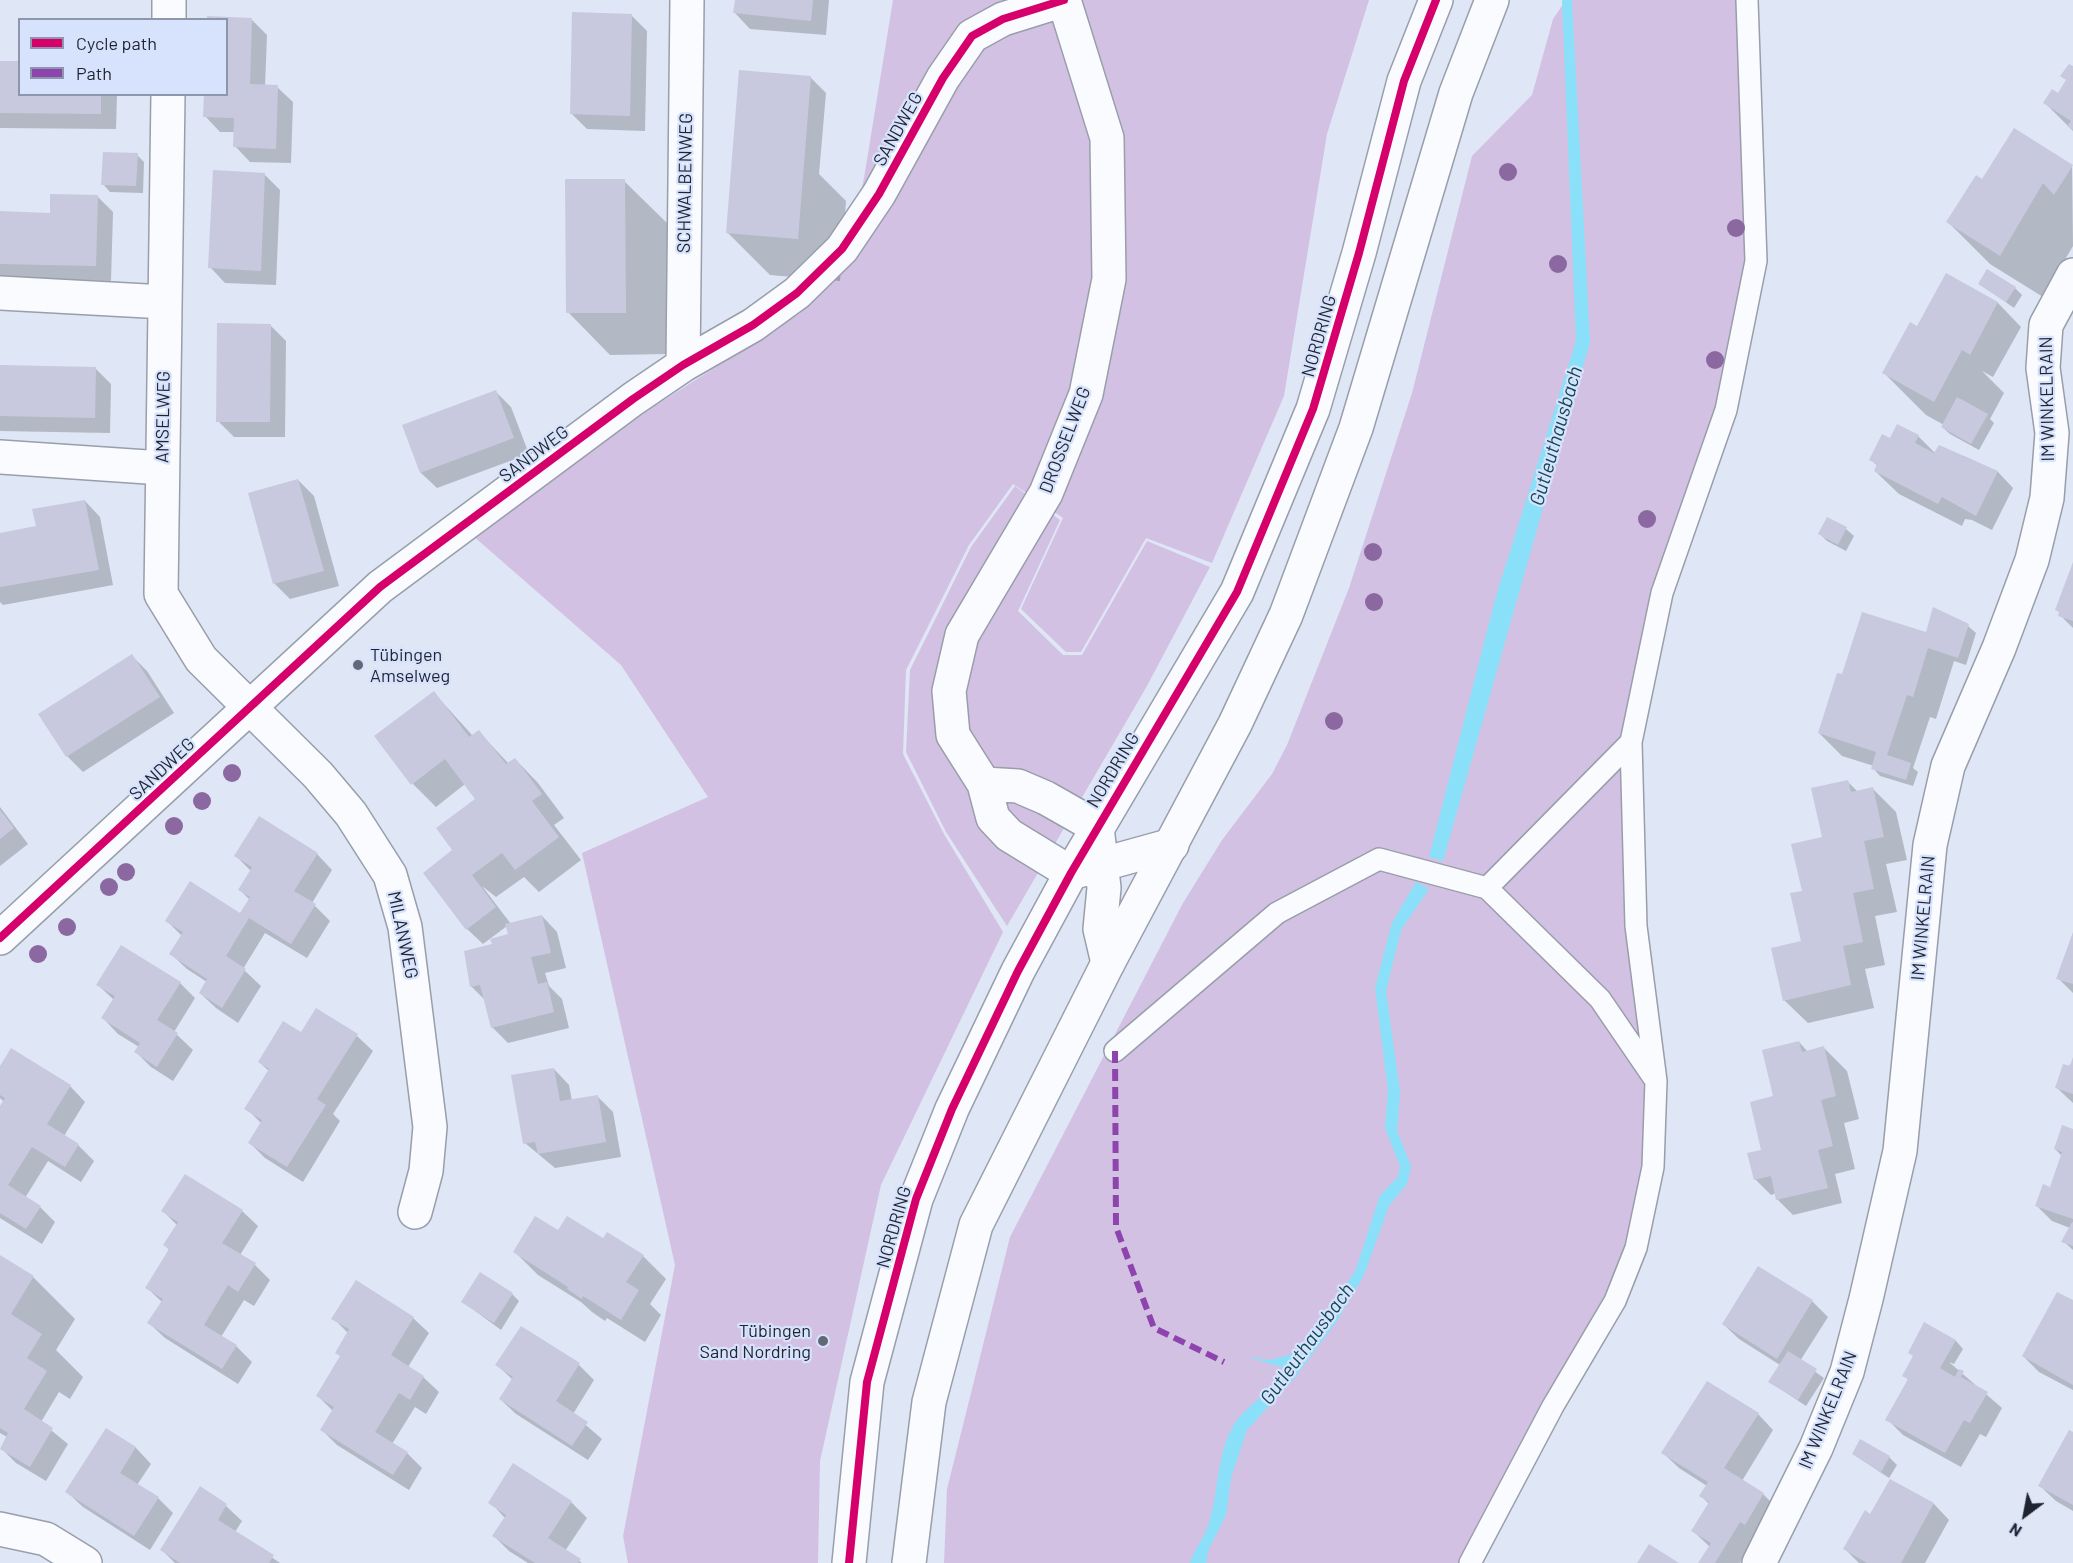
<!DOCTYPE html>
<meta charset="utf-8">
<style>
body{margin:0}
#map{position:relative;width:2073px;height:1563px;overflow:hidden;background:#dfe6f5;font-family:Barlow,sans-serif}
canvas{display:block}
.legend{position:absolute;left:18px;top:18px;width:210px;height:78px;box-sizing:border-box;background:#d7e3fd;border:2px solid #8d97ab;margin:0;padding:8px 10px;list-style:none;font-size:18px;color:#1f2430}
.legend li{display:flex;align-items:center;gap:12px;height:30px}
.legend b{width:30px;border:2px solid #8d97ab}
.north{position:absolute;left:1995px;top:1485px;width:60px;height:60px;-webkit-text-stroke:4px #d7e3fd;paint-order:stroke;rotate:212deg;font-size:16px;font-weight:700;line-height:24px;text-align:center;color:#1f2430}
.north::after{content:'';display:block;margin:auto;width:21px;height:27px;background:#1f2430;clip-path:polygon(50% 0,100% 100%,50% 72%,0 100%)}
</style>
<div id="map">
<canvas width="2073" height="1563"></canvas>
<ul class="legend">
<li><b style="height:8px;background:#d6006c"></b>Cycle path</li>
<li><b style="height:8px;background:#8e44ad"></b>Path</li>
</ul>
<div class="north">N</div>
</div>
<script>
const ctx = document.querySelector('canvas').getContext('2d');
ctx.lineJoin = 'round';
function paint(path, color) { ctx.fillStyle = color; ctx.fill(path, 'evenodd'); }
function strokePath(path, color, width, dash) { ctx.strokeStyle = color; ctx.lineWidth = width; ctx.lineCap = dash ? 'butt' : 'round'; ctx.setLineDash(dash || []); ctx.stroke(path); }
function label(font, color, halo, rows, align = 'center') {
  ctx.font = font + ' Barlow,sans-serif'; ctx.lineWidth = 4.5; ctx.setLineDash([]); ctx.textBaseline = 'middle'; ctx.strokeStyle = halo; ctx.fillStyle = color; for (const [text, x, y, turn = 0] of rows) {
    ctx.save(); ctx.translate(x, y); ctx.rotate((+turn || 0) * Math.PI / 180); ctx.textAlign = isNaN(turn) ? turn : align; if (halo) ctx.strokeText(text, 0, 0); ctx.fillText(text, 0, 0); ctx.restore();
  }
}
paint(new Path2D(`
 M893,0H1369L1327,134L1284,396L1212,563L1146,538L1081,652H1066L1021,609L1063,518L1013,484L969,545L906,670L903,754L944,834L1003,932L881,1185L820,1461L818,1563H628L623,1536L675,1265L582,853L708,797L621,665L472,535L653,407L799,314L843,272L864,178Z
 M1566,0H1747L1756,261L1726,410L1662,593L1631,742L1656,1081L1636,1248L1470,1563H944L947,1489L1010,1237L1183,903L1222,840L1272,774L1287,745L1349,588L1412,393L1472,156L1532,95L1553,19Z
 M1015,486L1060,520L1018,611L1063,655H1082L1147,541L1210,567L1147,686L1007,926L946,832L906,752L910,670L971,547Z`), '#d3c1e4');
paint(new Path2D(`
 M1562,0H1572L1590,342L1443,861L1429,857L1496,596L1576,341Z
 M1416,882L1429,889L1401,930L1386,991L1400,1092L1397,1131L1411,1166L1407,1184L1389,1206L1364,1275L1337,1321L1293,1380L1247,1430L1231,1478L1226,1515L1208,1551L1206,1563H1190C1194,1549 1204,1539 1208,1526C1220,1491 1215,1455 1235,1423C1242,1412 1255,1403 1264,1393C1272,1386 1278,1376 1285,1368L1247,1357L1270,1360L1293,1354L1330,1311L1356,1269L1380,1195L1398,1177L1400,1166L1385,1128L1388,1090L1375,988L1392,923Z`), '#89e0f8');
paint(new Path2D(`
 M736,0H829L826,35L750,29L735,13Z
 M631,15L647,31L645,131L587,129L572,114Z
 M251,19L267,35L265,86L277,87L293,102L291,163L250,162L235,146V132H220L205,116L226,94Z
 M0,62L20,94H117L116,129L0,128Z
 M2073,68V131L2045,103L2058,95Z
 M810,77L826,93L819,174L846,201L840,281L770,275L728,233Z
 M137,155L144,162L143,193L110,192L103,184Z
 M2072,166L2073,246L2043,297L1990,264L1948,222L1983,181Z
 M265,175L280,190L276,285L225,283L210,267Z
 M624,181L667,223V354L610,355L568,312Z
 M97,196L113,212L111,281L0,279V213L51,214Z
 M1947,275L1998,303L2021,327L1993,377L1982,371L2004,393L1990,419L1994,423L1979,450L1950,434L1942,427L1944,425L1926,415L1884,373L1923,331Z
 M1980,284L2015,288L2022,295L2014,308Z
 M270,325L286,341L285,437H234L218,421Z
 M0,366L95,368L111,384L110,433L0,431Z
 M496,392L511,407L529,454L437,488L421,473L404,426Z
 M1918,436L1936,454L1962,459L1964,456L1998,472L2013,488L1992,530L1972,520L1965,519L1962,526L1899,494L1875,471L1878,466L1871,460L1891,440Z
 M298,480L314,496L339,586L290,599L275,584L249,494Z
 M85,501L100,517L113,585L3,605L0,602V534L37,527Z
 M1846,529L1854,536L1846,551L1827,541L1820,534Z
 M2073,566V628L2060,615Z
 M1968,626L1976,633L1966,665L1954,661L1936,719L1930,717L1913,768L1918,772L1913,786L1880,776L1873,768L1874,766L1842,756L1819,733L1843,676L1932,636Z
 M132,656L147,671L174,713L83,772L67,756Z
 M434,693L473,736L479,732L509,764L515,759L538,783L564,818L554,825L581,860L539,892L524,877L496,897L482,886L511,924L542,916L557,932L566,968L545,973L549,986L562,999L569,1028L508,1043L492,1027L486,1001L472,987L466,952L494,945L509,935L507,926L483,944L467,929L452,852L477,799L465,784L436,807L413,784Z
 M1847,781L1858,792L1873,789L1896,812L1907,860L1886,864L1897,912L1875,916L1885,965L1865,969L1874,1008L1808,1023L1784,1000L1803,942L1804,892Z
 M0,807L28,844L0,866Z
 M317,854L332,870L312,903L330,921L307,958L265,933L243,969L261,986L238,1023L216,1008L200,993L207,982L187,969L171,954L182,936L167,921L241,915L250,900L240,890L251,871L236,856Z
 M2073,936V993L2058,978Z
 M180,983L195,998L174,1032L193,1050L173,1081L151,1067L136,1052L139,1047L118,1034L103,1018L114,1000L98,985Z
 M316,1010L357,1036L373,1051L333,1114L340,1121L303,1182L265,1158L250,1143L262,1124L246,1108L269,1071L259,1062L301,1034Z
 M1799,1042L1808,1052L1824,1048L1847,1071L1859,1119L1844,1123L1855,1169L1835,1174L1842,1203L1793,1215L1777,1199L1776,1193L1771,1195L1755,1179Z
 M2073,1060V1103L2056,1087Z
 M0,1069L70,1086L85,1102L64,1136L78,1145L94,1161L81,1182L48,1161L25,1198L40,1207L55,1222L42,1244L0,1218V1109L4,1102L0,1098Z
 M554,1069L569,1085L572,1101L597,1096L613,1112L621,1157L555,1168L525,1143Z
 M2073,1131V1250L2063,1241L2070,1228L2052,1221L2037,1206L2051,1189L2062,1156L2055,1149Z
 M163,1211H242L258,1226L240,1255L255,1265L270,1280L254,1306L244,1300L221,1337L236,1346L252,1362L238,1384L165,1338L149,1323L162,1302L147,1288L170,1251L165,1245L177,1225Z
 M559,1232L604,1240L643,1256L666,1279L650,1304L661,1315L645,1342L607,1318L605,1321L592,1312L581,1302L538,1275L515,1252Z
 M0,1257L33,1277L75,1319L56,1350L83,1377L70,1399L59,1392L41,1422L68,1444L46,1481L16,1463L1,1448L7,1437L0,1433Z
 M1758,1268L1812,1301L1828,1317L1800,1361L1824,1378L1806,1406L1770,1382L1780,1365L1739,1339L1723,1324Z
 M512,1294L519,1301L501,1330L463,1302Z
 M2073,1302V1390L2039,1372L2023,1356Z
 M333,1318H413L429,1333L408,1367L423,1377L439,1392L426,1414L415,1407L392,1444L407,1453L422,1468L409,1490L337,1445L322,1430L333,1411L318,1396L342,1357L348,1333Z
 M1925,1324L1956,1341L1963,1349L1954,1364L1949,1362L2002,1408L1986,1437L1980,1434L1961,1467L1903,1435L1887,1419L1909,1381L1904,1375L1914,1356Z
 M497,1365H579L594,1380L573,1414L602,1439L588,1460L516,1414L500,1399L513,1380Z
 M1758,1414L1773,1430L1742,1481L1763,1494L1779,1510L1756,1536L1740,1563H1700L1710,1547L1693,1531L1709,1504L1701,1496L1707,1486L1679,1468L1663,1453Z
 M106,1430L136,1448L151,1464L137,1485L158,1498L173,1513L150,1550L83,1507L67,1492Z
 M2073,1433V1511L2056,1501L2040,1486Z
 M1853,1454L1889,1457L1897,1465L1889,1478Z
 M1891,1481L1934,1504L1949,1520L1925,1563H1859L1845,1549L1871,1516Z
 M200,1488L226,1506L242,1521L235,1532L280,1563H175L162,1550Z
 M490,1502H571L587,1518L565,1551L582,1563H528L509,1551L494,1536L505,1518Z`), '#0003');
paint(new Path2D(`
 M735,0H813L811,21L733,13Z
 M572,12L632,14L630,116L570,114Z
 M207,16L252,18L250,84L278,85L276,149L233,147L234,118L203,117L204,94H226V20H207Z
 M0,61H20V94H101V114L0,113Z
 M2069,64L2073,66V130L2067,126L2071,121L2043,103L2052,89L2058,93L2066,80L2060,76Z
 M739,70L811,76L798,239L726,233Z
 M2014,128L2073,165L2054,195L2043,183L2000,256L1946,222L1976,175L1982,179Z
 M103,152L138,153L136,186L101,185Z
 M213,170L265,173L261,271L208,268Z
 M565,179H625L626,313H566Z
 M50,194L98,195L96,266L0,264V211L50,213Z
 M1987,269L2016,287L2006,302L1978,284Z
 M1946,273L1998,302L1970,355L1962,350L1934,402L1882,373L1910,322L1917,326Z
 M217,323L271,324L270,422H216Z
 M0,365L96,367L95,418L0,416Z
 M496,390L514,438L420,473L402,425Z
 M1957,397L1988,414L1971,444L1941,427Z
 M1897,424L1919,435L1915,443L1934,453L1939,445L1998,471L1976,516L1942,497L1938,504L1874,471L1877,464L1869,460L1882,434L1890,438Z
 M298,479L324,571L273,584L248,493Z
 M85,500L99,570L0,587V533L36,526L32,509Z
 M1827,517L1847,527L1838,545L1818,534Z
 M2073,562V621L2058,616L2059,612L2055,610Z
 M1933,607L1969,624L1958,658L1928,648L1913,697L1907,695L1887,755L1911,763L1906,780L1871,769L1876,752L1818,733L1837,673L1842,674L1862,612L1926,632Z
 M132,654L160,697L66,757L38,714Z
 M434,691L469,737L479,730L506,764L515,758L542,794L532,801L559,837L515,870L502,853L472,875L496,907L466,930L423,873L452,850L436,828L475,799L445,759L411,785L374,736Z
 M1848,780L1851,792L1873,787L1884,837L1864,841L1874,889L1853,893L1863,942L1843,946L1851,985L1783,1001L1771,948L1801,941L1790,893L1802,891L1791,844L1822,837L1811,788Z
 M0,810L14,828L0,839Z
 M259,816L318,853L294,891L316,904L291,944L249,918L226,956L246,969L222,1008L199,993L207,979L169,954L183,932L165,921L190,881L240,913L250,897L238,890L252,867L234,856Z
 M542,915L551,953L531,957L538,984L547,982L554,1012L491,1028L480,985L470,987L464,951L492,944L490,939L508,934L505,924Z
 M2073,932V984L2056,979Z
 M121,945L181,982L157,1020L178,1033L157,1067L134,1052L140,1043L101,1018L115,996L96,985Z
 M316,1008L358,1034L317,1099L326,1105L287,1167L248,1143L262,1120L244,1109L269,1069L258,1062L283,1021L301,1032Z
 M1799,1041L1802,1052L1824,1046L1836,1096L1821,1100L1833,1146L1818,1150L1828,1188L1776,1200L1771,1176L1754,1180L1747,1153L1761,1150L1750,1102L1773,1096L1762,1050Z
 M11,1048L71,1085L47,1124L79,1144L65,1167L32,1147L8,1185L41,1206L26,1229L0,1213V1106L5,1098L0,1095V1066Z
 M2073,1057V1094L2055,1088L2063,1064L2070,1066Z
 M554,1068L560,1101L598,1095L606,1142L538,1154L535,1142L523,1144L511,1075Z
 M2062,1125L2073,1129V1219L2035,1206L2043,1184L2050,1187L2062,1152L2054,1149Z
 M185,1174L243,1210L222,1243L256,1263L238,1292L228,1285L204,1325L237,1345L222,1369L147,1323L163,1299L145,1288L169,1249L163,1245L178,1222L161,1211Z
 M535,1216L558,1230L567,1216L603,1238L607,1232L644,1255L626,1282L639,1290L621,1320L583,1296L582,1299L567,1289L568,1287L513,1252Z
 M2072,1222H2073V1246L2061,1242Z
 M0,1255L34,1276L11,1314L42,1334L27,1358L47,1371L24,1409L53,1428L30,1467L0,1449L8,1433L0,1428Z
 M1758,1266L1813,1300L1777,1359L1722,1324Z
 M480,1272L513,1293L494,1323L461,1302Z
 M356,1280L414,1317L391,1355L424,1376L410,1400L399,1393L375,1432L408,1452L393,1475L320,1430L334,1407L316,1396L340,1356L335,1353L349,1329L331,1319Z
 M2057,1292L2073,1300V1385L2022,1356Z
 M1924,1322L1956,1340L1940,1368L1955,1377L1959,1369L1964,1371L1961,1377L1988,1392L1970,1423L1964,1420L1945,1453L1885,1420L1908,1379L1902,1376L1913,1356L1908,1353Z
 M521,1326L580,1363L556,1401L588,1422L572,1446L499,1399L513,1377L495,1365Z
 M1788,1351L1817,1369L1798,1400L1768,1382Z
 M1707,1381L1759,1413L1724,1468L1764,1493L1745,1525L1740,1522L1715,1563H1698L1711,1543L1691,1531L1709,1502L1699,1496L1708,1482L1661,1453Z
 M106,1428L136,1447L120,1473L159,1497L134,1536L65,1492Z
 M2069,1430L2073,1432V1505L2038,1486Z
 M1860,1439L1890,1456L1881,1472L1852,1454Z
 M513,1463L572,1501L548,1538L581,1559L578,1563H535L492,1536L506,1515L488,1503Z
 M1890,1479L1934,1503L1901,1563H1867L1843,1549L1865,1510L1870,1514Z
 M200,1486L227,1504L218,1520L274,1555L269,1563H180L160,1550Z
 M1649,1544L1679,1563H1637Z`), '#c8c9de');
const lane = new Path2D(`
 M1487,888L1631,742
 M1115,1051L1277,913L1379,859L1487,888L1600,999L1654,1078
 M1470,1563L1553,1406L1615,1301L1636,1248L1653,1167L1656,1081L1636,926L1631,742L1662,593L1726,410L1756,261L1747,0`);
const street = new Path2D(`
 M1064,0L1107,138L1109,279L1086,394L1046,493L962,635L949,691L953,735L984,784L993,818L1009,835L1071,873L1172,845
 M169,20V0
 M168,94L161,594L201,659L318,775L351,814L390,875L405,927L430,1127L426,1171L415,1212
 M0,293L165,302
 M683,365L687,0
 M0,457L162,468
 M984,784L1018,786L1046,798L1097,827L1104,888L1100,929L1108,963
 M0,938L380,587L633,399L683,365L753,325L797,293L842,249L879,194L943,78L972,36L1003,19L1064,0
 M0,1529L46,1539L85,1563
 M1759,1563L1816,1448L1847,1372L1866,1299L1900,1151L1930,845L1948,766L1999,648L2032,560L2047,498L2052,433L2043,368L2046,325L2073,275`);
const secondary = new Path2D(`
 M849,1563L867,1382L916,1199L952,1109L1018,971L1071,873L1237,592L1313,409L1359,253L1404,81L1436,0
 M909,1563L929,1402L976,1225L1108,963L1235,724L1286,615L1356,428L1456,93L1492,0`);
strokePath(lane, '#989eaa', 24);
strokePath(street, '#989eaa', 36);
strokePath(secondary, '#989eaa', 36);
strokePath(lane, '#fafbfe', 21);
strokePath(street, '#fafbfe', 33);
strokePath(secondary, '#fafbfe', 33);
strokePath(new Path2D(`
 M1115,1051L1116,1227L1154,1328L1224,1362`), '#8e44ad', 6, [12, 6]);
strokePath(new Path2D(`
 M0,938L380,587L633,399L683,365L753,325L797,293L842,249L879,194L943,78L972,36L1003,19L1064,0
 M849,1563L867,1382L916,1199L952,1109L1018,971L1071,873L1237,592L1313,409L1359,253L1404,81L1436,0`), '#d6006c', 8);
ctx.fillStyle = '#8b68a0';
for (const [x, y] of [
 [1508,172],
 [1736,228],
 [1558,264],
 [1715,360],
 [1647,519],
 [1373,552],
 [1374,602],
 [1334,721],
 [232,773],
 [202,801],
 [174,826],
 [126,872],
 [109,887],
 [67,927],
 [38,954]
]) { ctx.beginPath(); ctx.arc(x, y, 9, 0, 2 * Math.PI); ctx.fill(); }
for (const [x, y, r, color] of [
 [358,665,6,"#626875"],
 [823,1341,6,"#626875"]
]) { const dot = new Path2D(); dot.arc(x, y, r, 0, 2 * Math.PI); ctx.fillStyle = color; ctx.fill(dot); strokePath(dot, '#d7e3fd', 2); }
label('18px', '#1f2430', '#d7e3fd', [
 ["SANDWEG",898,129,-61],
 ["SCHWALBENWEG",685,183,-89],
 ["NORDRING",1319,336,-74],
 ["IM WINKELRAIN",2047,399,-91],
 ["AMSELWEG",163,417,-89],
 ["DROSSELWEG",1065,440,-69],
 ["SANDWEG",534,454,-37],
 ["SANDWEG",162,769,-43],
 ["NORDRING",1113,770,-59],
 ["IM WINKELRAIN",1923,918,-85],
 ["MILANWEG",403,935,78],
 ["NORDRING",894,1227,-74],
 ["IM WINKELRAIN",1828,1410,-68]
]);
label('18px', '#1f2430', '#d7e3fd', [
 ["Tübingen",370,655],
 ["Amselweg",370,676],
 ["Tübingen",811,1331,"right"],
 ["Sand Nordring",811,1352,"right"]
], 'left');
label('italic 20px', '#124854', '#d7e3fd', [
 ["Gutleuthausbach",1556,436,-74],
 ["Gutleuthausbach",1307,1344,-54]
]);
</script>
